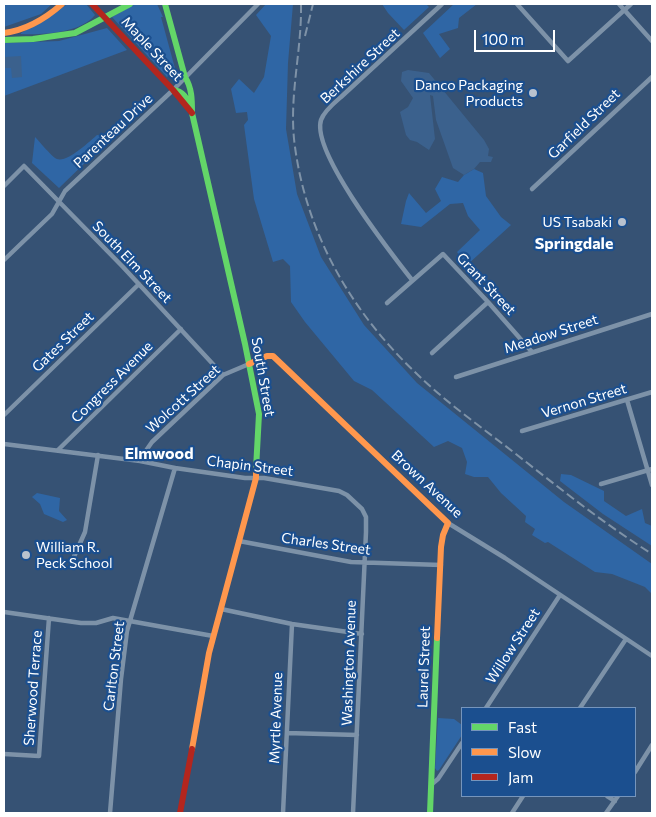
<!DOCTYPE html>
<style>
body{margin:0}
#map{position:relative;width:656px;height:817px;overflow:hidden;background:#365274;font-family:Commissioner,sans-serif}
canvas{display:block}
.frame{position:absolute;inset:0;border:5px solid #fff;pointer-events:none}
.legend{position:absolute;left:461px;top:707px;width:175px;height:90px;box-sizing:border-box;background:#1b4f8f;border:1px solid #7695bc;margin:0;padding:6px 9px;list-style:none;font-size:15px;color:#fff}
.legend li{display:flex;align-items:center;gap:10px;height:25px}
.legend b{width:25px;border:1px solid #7695bc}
.scale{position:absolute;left:474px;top:30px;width:81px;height:22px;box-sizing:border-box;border:2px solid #fff;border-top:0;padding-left:6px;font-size:15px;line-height:18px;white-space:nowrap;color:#fff;-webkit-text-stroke:4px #1b4f8f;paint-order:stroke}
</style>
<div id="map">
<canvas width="656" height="817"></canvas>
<div class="frame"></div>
<ul class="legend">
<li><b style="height:6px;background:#63d668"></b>Fast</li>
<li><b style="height:6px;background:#ff974d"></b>Slow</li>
<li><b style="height:6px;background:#b3261e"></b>Jam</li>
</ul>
<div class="scale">100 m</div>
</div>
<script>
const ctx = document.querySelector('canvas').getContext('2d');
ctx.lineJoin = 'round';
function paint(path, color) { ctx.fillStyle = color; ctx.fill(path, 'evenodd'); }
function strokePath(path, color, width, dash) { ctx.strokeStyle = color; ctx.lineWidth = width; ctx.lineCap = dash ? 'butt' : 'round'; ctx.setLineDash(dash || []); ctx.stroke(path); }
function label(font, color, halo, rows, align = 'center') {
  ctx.font = font + ' Commissioner,sans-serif'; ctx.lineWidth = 4.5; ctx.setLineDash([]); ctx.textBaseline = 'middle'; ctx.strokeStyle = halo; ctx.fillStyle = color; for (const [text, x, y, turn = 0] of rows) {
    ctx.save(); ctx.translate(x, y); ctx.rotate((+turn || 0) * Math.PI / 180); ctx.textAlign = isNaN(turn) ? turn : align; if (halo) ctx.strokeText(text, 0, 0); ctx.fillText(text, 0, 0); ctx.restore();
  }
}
paint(new Path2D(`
 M4,4H52L41,14L4,27Z
 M67,4H86L95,15C81,33 42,35 21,34V33L57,12Z
 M135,4H157L163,17H161L176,72L174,79L169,75L167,77L112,17Z
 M266,4H293L288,63L286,129L297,194L321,257L364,325L417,383L564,502L652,564V594L645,587L612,574L595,572L548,542L545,543L532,535L535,529L525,522L526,516L501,493L488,477H474L465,474L467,462L462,448L448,441L434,447L372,390L354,381L305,322L291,302L290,266L283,259L273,262L254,199L244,125L248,120L247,112L236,113L231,89L239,79L254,93L264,77L271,36L256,15Z
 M382,4H426L429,7L404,30L388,13Z
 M454,4H477L459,18L458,28L439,34L450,49L440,58L423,33Z
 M107,28L127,50L4,96V43L59,41Z
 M119,130L59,188L32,163L35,137C40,142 52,157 57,159C67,163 90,141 97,135L106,136Z
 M474,169L483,173L486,196L501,217L511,225L467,265L457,252L480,230L468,216L463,203L450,204L421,227L401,224L406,201L409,193L426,213L441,201L435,189L442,177L458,182L464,175Z
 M561,474L571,475L604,491V501L626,516L642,509L645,523L652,526V546L603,514L560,481Z
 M37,493L60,498L59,511L67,520L63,522L44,514L40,504L32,497Z
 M438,718L454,719L462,725V735L439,770L437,771L435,768Z`), '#2f66a5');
paint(new Path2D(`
 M21,56L22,77L12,78L11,68H4V57Z
 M408,70L429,73L484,140L489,149L488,156L493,157L491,162H480L474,169L464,175L453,168L436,120L433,96L430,95L435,139L429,150L417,142L410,140L406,135L400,112L408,107L413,98L401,81L402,72Z`), '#3b618d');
strokePath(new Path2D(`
 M517,4L568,61L631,4
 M619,4L652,41
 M4,186L24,166L123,267L223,375
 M532,189L652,77
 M4,260L52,214L65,191L173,90L258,4
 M412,280C391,253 311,152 321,120C324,111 334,103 341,97L442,4
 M387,303L443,254L488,302L532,352
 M432,353L488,302
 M456,377L652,314
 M627,400L652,485
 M4,415L139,284
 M522,431L652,392
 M4,444L140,461L175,468L245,478H264L339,491L347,495L362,509L366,517V532L353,813
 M58,450L181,329
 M142,461L145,452L152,442L223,375L249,364
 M601,484L652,469
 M448,523L505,558L652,656
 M239,541L351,562L441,565
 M73,559L85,532L98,455
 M221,609L292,624L362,634
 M4,612L81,623H96L113,618L213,636
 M486,708L560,595
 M580,708L626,639
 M287,733L357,735
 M4,754L39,756L49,618
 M635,772L652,745
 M432,784L438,779L462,743
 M607,796L615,801
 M110,813L121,679L127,631L175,468
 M283,813L292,624
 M512,813L523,796
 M606,813L618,796`), '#7d92a8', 4.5);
strokePath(new Path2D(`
 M165,4L185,77C192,88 192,100 192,113L245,344L259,414L256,469
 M4,40L33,39L75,33L130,4
 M173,90C183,91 187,98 190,107
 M430,813L437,638`), '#63d668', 6);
strokePath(new Path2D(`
 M4,33C27,30 45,19 62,4
 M249,364L267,356H273L448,523L443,535L441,547L437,638
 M192,749L209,653L256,478V469`), '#ff974d', 6);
strokePath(new Path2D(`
 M92,4L173,90L192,113
 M180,813L192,749`), '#b3261e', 6);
strokePath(new Path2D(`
 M301,4C302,52 288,98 295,147C307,236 353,314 418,375C447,403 481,427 512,451C558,487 603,523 652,554
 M305,36L313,4`), '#7e92a7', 2, [9, 4]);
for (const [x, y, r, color] of [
 [533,93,5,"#b9c2ce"],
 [622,222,5,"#b9c2ce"],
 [26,555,5,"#b9c2ce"]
]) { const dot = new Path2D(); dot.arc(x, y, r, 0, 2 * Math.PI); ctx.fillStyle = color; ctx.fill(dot); strokePath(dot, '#1b4f8f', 2); }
label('14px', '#fff', '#1b4f8f', [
 ["Maple Street",152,49,47],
 ["Berkshire Street",360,66,-43],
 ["Garfield Street",584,124,-44],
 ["Parenteau Drive",113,131,-43],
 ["South Elm Street",132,262,46],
 ["Grant Street",486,284,47],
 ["Meadow Street",551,334,-18],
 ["Gates Street",63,342,-44],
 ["South Street",263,377,80],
 ["Congress Avenue",112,382,-45],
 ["Wolcott Street",183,399,-42],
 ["Vernon Street",584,401,-17],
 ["Chapin Street",250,466,7],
 ["Brown Avenue",427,484,43],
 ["Charles Street",326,544,8],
 ["Willow Street",513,646,-57],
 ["Washington Avenue",349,663,-88],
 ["Carlton Street",114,666,-83],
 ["Laurel Street",424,667,-88],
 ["Sherwood Terrace",33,688,-86],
 ["Myrtle Avenue",276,718,-88]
]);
label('14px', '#fff', '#1b4f8f', [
 ["Danco Packaging",523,85],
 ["Products",523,101],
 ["US Tsabaki",612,222],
 ["William R.",36,547,"left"],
 ["Peck School",36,563,"left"]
], 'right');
label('bold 16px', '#fff', '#1b4f8f', [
 ["Springdale",574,244],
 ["Elmwood",159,454]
]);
</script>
